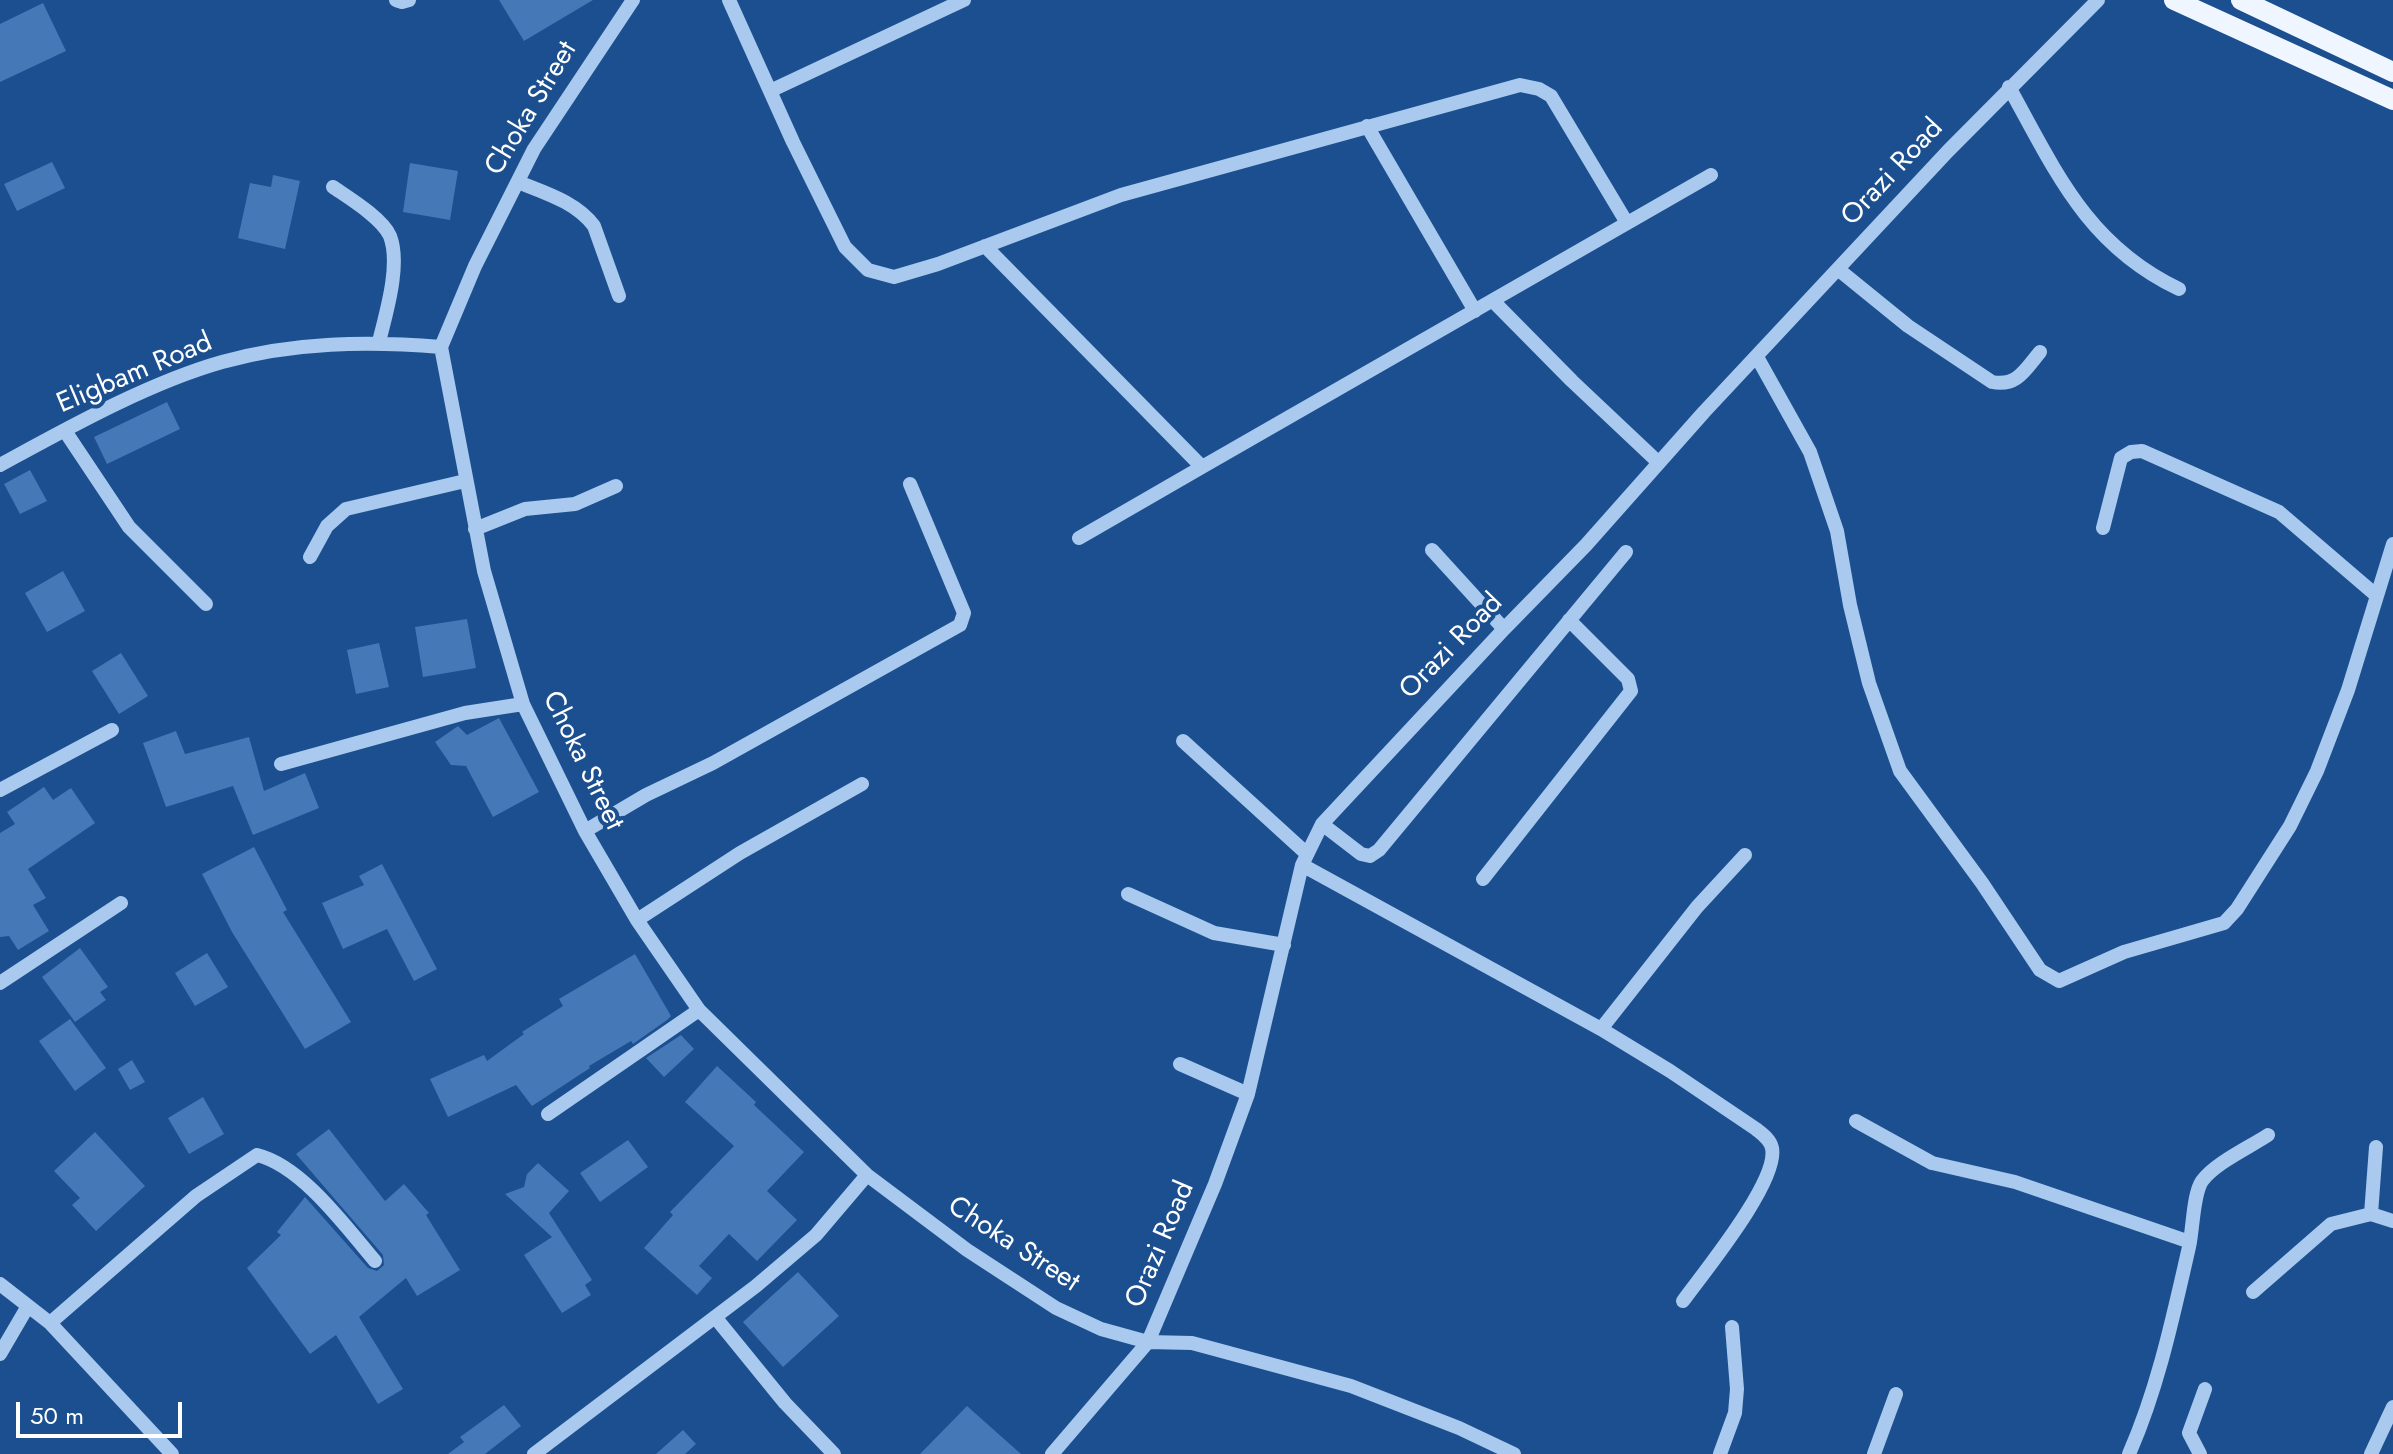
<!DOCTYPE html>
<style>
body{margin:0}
#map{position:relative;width:2393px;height:1454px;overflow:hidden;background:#1b4f8f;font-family:Jost,sans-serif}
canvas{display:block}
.scale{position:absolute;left:16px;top:1402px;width:166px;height:36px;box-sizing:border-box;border:4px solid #fff;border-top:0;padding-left:10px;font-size:24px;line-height:28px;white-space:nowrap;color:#fff;-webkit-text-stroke:6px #1b4f8f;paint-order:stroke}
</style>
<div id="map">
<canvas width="2393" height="1454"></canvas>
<div class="scale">50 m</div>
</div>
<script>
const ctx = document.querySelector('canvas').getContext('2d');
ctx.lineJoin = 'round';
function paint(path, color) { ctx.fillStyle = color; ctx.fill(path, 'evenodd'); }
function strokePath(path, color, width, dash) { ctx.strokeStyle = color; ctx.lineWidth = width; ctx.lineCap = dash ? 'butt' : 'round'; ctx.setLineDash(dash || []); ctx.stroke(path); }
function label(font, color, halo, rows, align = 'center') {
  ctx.font = font + ' Jost,sans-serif'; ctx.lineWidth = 8; ctx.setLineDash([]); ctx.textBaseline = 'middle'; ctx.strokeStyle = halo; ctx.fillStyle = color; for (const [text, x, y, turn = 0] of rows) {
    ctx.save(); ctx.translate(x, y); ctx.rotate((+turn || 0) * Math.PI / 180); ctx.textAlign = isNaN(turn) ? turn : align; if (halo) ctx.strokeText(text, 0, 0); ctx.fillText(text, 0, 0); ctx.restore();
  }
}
paint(new Path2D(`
 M499,0H593L524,41Z
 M43,3L66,51L0,82V24Z
 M52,162L65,188L17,211L4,184Z
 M410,163L458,171L450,220L403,212Z
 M273,175L300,181L285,249L238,238L250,183L271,187Z
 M167,402L180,429L107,464L94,437Z
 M30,470L47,501L20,514L4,484Z
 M63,571L85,611L47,632L25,593Z
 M467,619L476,668L423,677L415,627Z
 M379,643L389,687L356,694L347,650Z
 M121,653L148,696L119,714L92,671Z
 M499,718L539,792L493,817L466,766L451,765L435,742L458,726L467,735Z
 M176,731L185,754L249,737L264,791L305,773L319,808L253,835L233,786L166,807L143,743Z
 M44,787L53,800L71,788L95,823L28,869L46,898L33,905L49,931L18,950L9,936L0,937V833L15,824L7,812Z
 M254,847L287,910L283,912L351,1022L305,1049L232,932L202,874Z
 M382,864L437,969L414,981L387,929L343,949L322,903L364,885L359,876Z
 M80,948L108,987L100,992L106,1000L75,1022L42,977Z
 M207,953L228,987L195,1006L175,973Z
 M635,954L671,1016L667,1020L633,1044L631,1041L589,1066L590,1068L532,1106L516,1085L448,1117L430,1079L484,1055L487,1061L524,1034L522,1032L563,1006L559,999Z
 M70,1019L106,1068L75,1091L39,1041Z
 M681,1035L694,1049L664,1077L646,1058Z
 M132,1060L145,1082L130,1090L118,1069Z
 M717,1066L756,1102L754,1105L804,1152L767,1191L797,1220L757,1261L729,1234L699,1266L712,1278L697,1295L644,1248L673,1215L670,1212L734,1146L685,1102Z
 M203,1097L224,1134L189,1154L168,1118Z
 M329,1129L385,1201L404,1184L429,1213L426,1215L460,1270L417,1296L406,1278L359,1317L403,1389L378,1404L336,1335L310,1354L247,1268L281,1235L277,1232L305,1197L368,1268L377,1271L384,1265L383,1255L296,1154Z
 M95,1132L145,1186L96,1231L72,1205L80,1198L54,1171Z
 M628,1140L648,1167L600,1202L580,1173Z
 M538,1163L569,1191L549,1213L592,1280L585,1285L591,1295L562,1313L524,1255L552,1237L505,1194L524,1187L527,1174Z
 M798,1272L839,1316L783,1367L743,1322Z
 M504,1405L521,1426L485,1454H448L464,1442L460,1437Z
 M967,1406L1021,1454H920Z
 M683,1430L696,1444L685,1454H656Z`), '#4478b7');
strokePath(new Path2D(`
 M396,0L402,2L409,0
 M633,0L534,149L475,266L441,347L484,571L523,704L585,831L637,920L699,1010L867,1175L967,1250L1056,1308L1101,1329L1148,1342L1192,1343L1351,1386L1459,1428L1514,1454
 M729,0L793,142L845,247L868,270L894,277L938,264L1121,195L1520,85L1539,89L1551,96L1627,223
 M2009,87C2056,172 2087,245 2179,289
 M770,91L964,0
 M1367,126L1475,311
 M518,182C545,193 576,202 594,226L619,296
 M333,187C349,198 382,218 390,236C401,265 386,313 379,342
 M985,246L1202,467L1711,175
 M1839,270L1908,326L1992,382C2017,387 2025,370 2040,352
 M1493,301L1572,381L1659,463
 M1757,357L1810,452L1837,531L1850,605L1869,683L1900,771L1982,883L2040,970L2059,981L2124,952L2224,923L2237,909L2290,826L2317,771L2348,690L2393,544
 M65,431L129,527L206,604
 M0,465C68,428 148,383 222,362C294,342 367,341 441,347
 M2103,528L2121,458L2131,452L2142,451L2279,512L2377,596
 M475,529L525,509L575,504L616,486
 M1079,538L1202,467
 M1432,550L1504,629
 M310,557L327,526L346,509L465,481
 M1183,741L1307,854
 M281,764L465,713L523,704
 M0,790L112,730
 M1322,824L1361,854L1370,856L1379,850L1626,552
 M585,831L646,795L713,763L960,625L964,613L910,484
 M1302,865L1601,1029L1670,1071L1756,1129C1762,1134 1770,1139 1772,1148C1779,1181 1704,1272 1683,1301
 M1483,879L1631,691L1628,679L1569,620
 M1128,894L1214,933L1284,945
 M637,920L740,853L862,784
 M0,983L121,903
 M1601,1029L1697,907L1745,855
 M1180,1064L1248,1094
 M548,1114L699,1010
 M1856,1121L1932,1163L2015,1182L2190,1242
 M2371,1214L2376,1147
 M0,1284L50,1323L172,1454
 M2253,1292L2331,1224L2371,1214L2393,1221
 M715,1317L785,1403L834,1454
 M50,1323L196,1196L257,1155C302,1166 346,1227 375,1261
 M0,1354L28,1306
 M534,1454L756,1286L816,1235L867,1175
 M1052,1454L1148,1342L1215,1184L1248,1094L1302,865L1322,824L1504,629L1586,545L1704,412L1948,151L2098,0
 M1720,1454L1735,1413L1737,1389L1732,1327
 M1874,1454L1896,1394
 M2129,1454C2158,1388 2173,1317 2189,1247C2193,1230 2193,1194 2202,1181C2215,1163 2250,1147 2268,1135
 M2200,1454L2189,1433L2205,1389
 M2371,1454L2393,1407`), '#a9c9ee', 14);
strokePath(new Path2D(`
 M2174,0L2393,100
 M2241,0L2393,72`), '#f0f6ff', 20);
label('28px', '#fff', '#1b4f8f', [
 ["Choka Street",532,109,-59],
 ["Orazi Road",1893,173,-47],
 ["Eligbam Road",135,374,-23],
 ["Orazi Road",1452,647,-46],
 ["Choka Street",582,761,64],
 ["Choka Street",1013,1245,33],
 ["Orazi Road",1161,1245,-67]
]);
</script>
